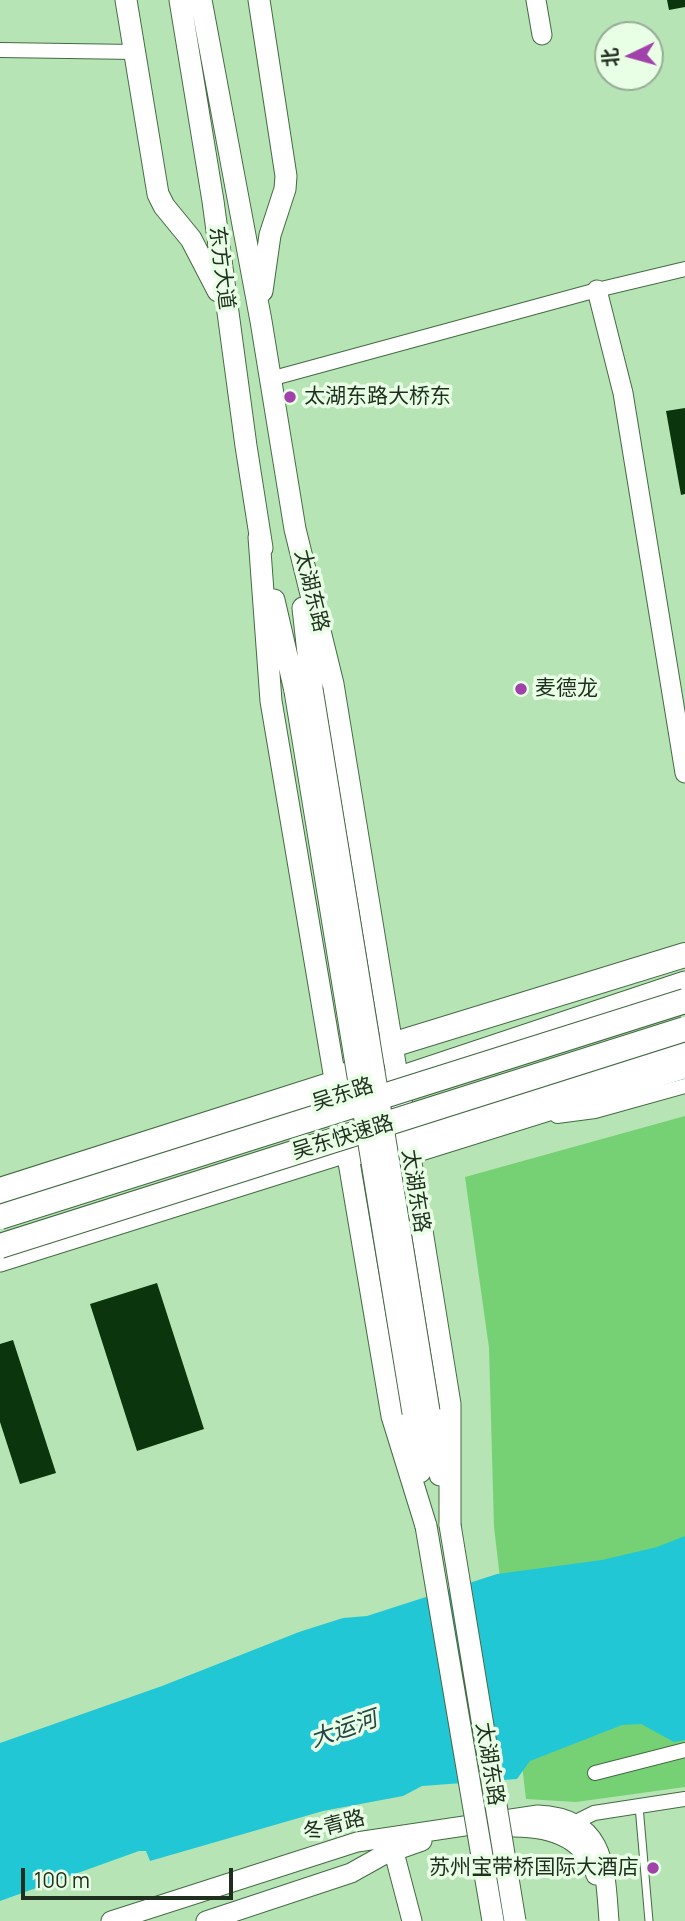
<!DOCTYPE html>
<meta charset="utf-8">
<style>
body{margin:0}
#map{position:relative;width:685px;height:1921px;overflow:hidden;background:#b7e4b5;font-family:Manrope,"Noto Sans SC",sans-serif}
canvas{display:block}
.north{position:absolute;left:594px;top:21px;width:70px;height:70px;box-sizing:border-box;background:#e8ffe6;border:2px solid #97ac96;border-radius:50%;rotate:265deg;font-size:19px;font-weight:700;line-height:28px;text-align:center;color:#1e301d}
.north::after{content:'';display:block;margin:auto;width:24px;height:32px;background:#a142ab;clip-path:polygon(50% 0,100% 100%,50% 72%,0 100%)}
.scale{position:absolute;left:21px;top:1868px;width:212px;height:32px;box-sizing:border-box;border:4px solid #1e301d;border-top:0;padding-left:9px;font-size:21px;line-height:24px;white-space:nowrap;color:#1e301d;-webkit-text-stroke:5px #e8ffe6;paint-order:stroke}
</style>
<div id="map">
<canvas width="685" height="1921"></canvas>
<div class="north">北</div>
<div class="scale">100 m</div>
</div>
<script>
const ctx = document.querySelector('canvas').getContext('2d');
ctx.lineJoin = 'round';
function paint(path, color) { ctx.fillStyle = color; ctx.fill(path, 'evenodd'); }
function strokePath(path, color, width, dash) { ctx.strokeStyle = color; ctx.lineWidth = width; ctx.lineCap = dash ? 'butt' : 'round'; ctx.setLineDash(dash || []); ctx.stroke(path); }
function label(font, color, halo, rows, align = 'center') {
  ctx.font = font + ' Manrope,"Noto Sans SC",sans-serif'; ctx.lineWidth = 7; ctx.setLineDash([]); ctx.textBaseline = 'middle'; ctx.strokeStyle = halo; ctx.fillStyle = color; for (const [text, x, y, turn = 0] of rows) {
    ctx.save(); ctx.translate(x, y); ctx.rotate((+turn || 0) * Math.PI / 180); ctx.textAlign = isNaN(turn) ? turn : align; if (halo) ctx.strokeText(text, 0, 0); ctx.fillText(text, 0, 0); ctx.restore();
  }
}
paint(new Path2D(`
 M685,1116V1787L576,1802L526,1799L494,1527L489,1348L465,1177Z`), '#76d175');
paint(new Path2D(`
 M685,1536V1740L674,1742L641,1724L622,1725L530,1761L517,1779L422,1786L403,1796L323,1811L150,1861L146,1851H139L0,1901V1743L162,1686L299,1632L343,1618L367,1616L497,1574L602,1560L657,1547Z`), '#22c7d5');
paint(new Path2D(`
 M667,0H685V7L669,10Z
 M685,408V494L681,495L666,411Z
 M157,1283L204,1429L137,1451L90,1304Z
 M13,1340L56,1473L20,1484L0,1422V1344Z`), '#0b350d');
const lane = new Path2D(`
 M639,1806L649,1921`);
const street = new Path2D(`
 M0,50L135,52
 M270,379L597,290L685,269
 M557,1116L595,1111L685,1086
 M595,1773L685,1750
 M573,1831L580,1820L594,1813L685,1799`);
const secondary = new Path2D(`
 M536,0L542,35
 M597,290L623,393L685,773
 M514,1827C550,1827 585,1837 596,1875
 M391,1841L412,1921
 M111,1921L357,1842L538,1815C606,1818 605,1868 609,1921
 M206,1921L351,1873L385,1854L422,1841`);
const primary = new Path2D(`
 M126,0L158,194L164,206L191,239L218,291
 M180,0L213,201L246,446L262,548
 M201,0L261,321L295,529L333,684L392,1045L450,1404V1525
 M259,0L286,176L285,189L270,235L262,291
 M259,537L271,701L392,1416L426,1526
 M274,600L295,691
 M303,608L312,689
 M385,1082L685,982
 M393,1137L685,1044
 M0,1203L351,1093
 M0,1261L359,1148
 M429,1411L440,1475
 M413,1413L420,1472`);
const highway = new Path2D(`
 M347,1152H409L685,1066
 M0,1190L336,1083L392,1045L685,955`);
strokePath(lane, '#426b41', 9);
strokePath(street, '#426b41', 16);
strokePath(secondary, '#426b41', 21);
strokePath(primary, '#426b41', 23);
strokePath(highway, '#426b41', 26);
strokePath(lane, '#fff', 7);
strokePath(street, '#fff', 14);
strokePath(secondary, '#fff', 19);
strokePath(primary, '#fff', 21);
strokePath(highway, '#fff', 24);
const primaryBridge = new Path2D(`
 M312,689L429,1411
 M295,691L413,1413
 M450,1525L515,1921
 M426,1526L493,1921`);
const highwayBridge = new Path2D(`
 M0,1217L685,1001
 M0,1246L685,1029`);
strokePath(primaryBridge, '#426b41', 23, []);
strokePath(highwayBridge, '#426b41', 26, []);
strokePath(primaryBridge, '#fff', 21);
strokePath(highwayBridge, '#fff', 24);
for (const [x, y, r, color] of [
 [290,397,7,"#a142ab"],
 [521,689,7,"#a142ab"],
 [653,1868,7,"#a142ab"]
]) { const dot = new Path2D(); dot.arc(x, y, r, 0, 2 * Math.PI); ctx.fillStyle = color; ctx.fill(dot); strokePath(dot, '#e8ffe6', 2.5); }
label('21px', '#1e301d', '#e8ffe6', [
 ["东方大道",221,268,83],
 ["太湖东路",311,591,76],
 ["吴东路",343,1095,-18],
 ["吴东快速路",343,1138,-17],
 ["太湖东路",415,1191,81],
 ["太湖东路",489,1764,81],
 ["冬青路",334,1826,-15]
]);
label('21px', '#1e301d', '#e8ffe6', [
 ["太湖东路大桥东",304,397],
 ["麦德龙",535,689],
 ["苏州宝带桥国际大酒店",639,1868,"right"]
], 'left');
label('italic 23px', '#254447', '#e8ffe6', [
 ["大运河",344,1730,-19]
]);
</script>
